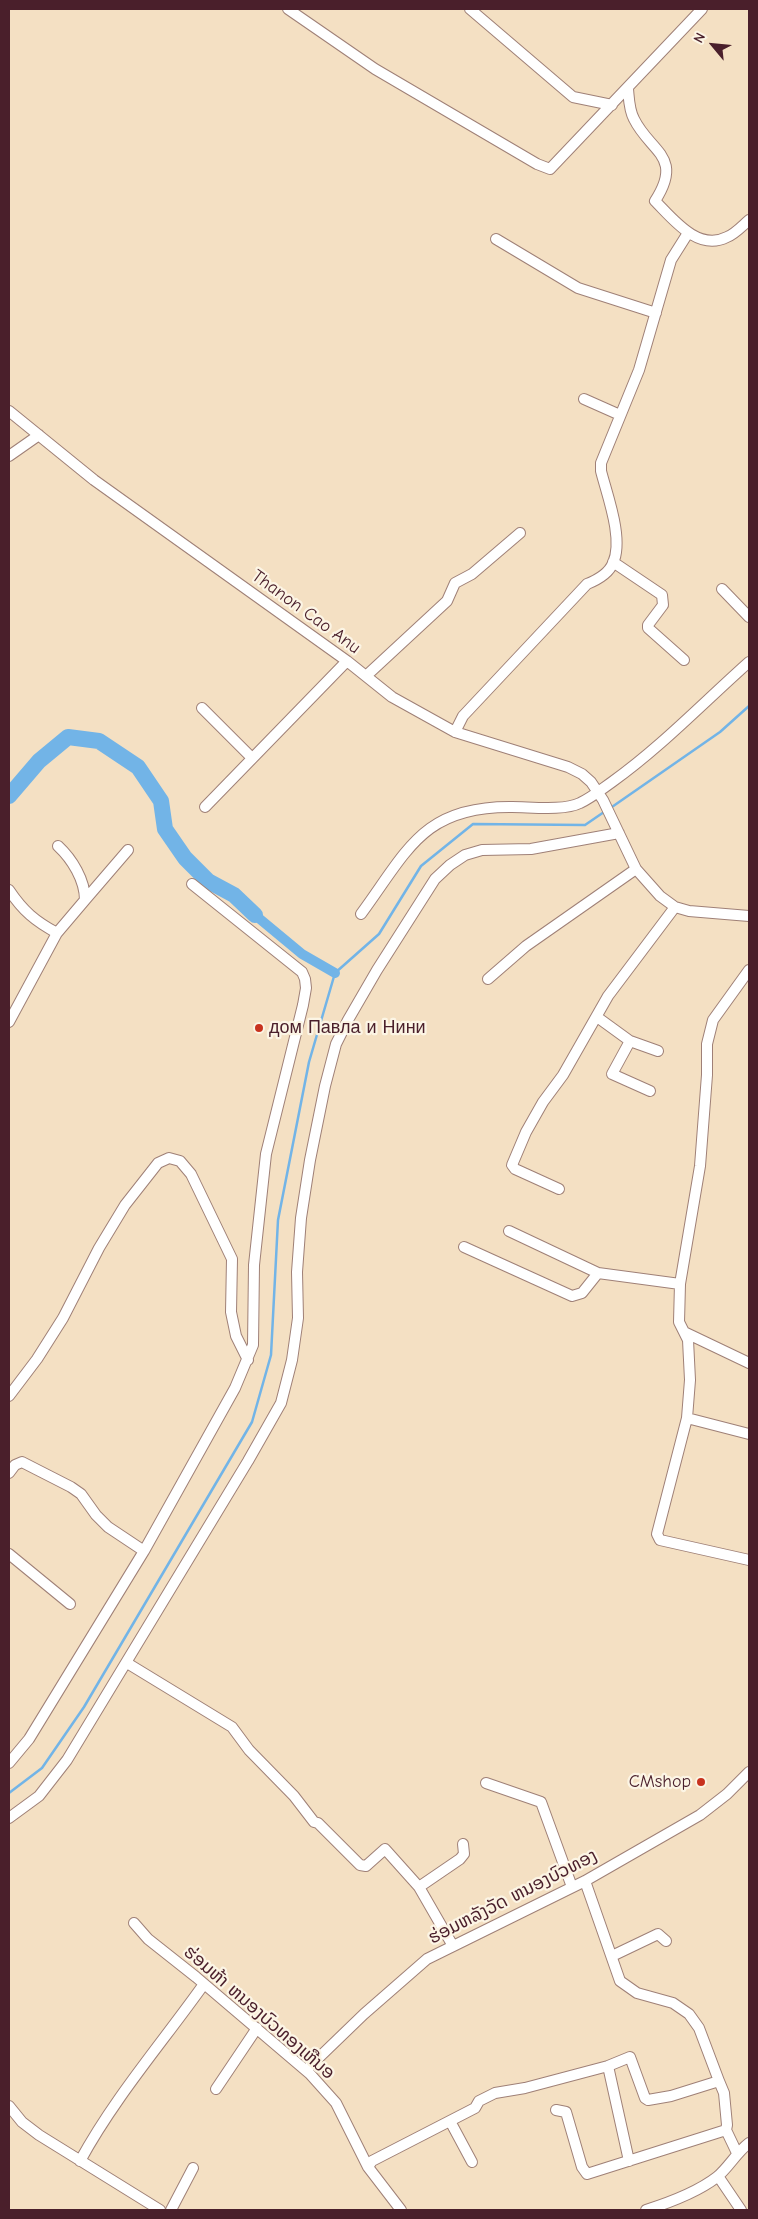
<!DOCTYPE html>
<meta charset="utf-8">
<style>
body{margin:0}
#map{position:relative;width:758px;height:2219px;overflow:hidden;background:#f4e0c3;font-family:"Comic Neue",sans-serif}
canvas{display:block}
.frame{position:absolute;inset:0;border:10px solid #4a1f2b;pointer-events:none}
.north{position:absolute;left:688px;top:20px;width:50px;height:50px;-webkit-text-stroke:4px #fcf5e5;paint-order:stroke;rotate:298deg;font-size:14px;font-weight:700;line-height:20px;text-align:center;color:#4a1f2b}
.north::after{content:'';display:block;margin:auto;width:18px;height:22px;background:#4a1f2b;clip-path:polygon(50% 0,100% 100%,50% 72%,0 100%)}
</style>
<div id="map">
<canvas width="758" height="2219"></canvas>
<div class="frame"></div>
<div class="north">N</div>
</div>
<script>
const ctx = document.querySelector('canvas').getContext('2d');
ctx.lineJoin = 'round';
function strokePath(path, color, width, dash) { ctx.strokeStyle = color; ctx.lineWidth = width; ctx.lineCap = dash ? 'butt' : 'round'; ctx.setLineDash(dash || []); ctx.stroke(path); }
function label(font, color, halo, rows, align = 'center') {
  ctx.font = font + ' "Comic Neue","Noto Sans Lao",sans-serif'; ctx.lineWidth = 4.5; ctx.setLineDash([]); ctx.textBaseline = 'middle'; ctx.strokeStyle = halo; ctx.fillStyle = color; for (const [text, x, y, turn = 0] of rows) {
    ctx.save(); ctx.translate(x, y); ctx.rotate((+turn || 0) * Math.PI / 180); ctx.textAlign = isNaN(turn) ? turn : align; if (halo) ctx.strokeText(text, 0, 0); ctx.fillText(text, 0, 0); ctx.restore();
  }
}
strokePath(new Path2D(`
 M609,809L720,732L749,706
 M9,1793L42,1768L84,1707L252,1422L271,1355L278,1220L309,1062L335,973L379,934L421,866L473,824L585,825L604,812`), '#72b4e7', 2.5);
strokePath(new Path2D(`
 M255,915L302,954L335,973`), '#72b4e7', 10);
strokePath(new Path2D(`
 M9,796L39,761L68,737L99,741L138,767L161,801L165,829L185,858L208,881L234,895L255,915`), '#72b4e7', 16);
const minor = new Path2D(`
 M288,9L375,69L537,164L550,169L702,9
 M470,9L573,97L612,105
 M628,89C629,99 629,110 634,119C650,152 684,156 655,201C673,219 698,252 727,237C735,234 742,226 749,220
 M496,239L578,288L656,313
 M584,399L620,415
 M9,411L94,480L347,661L392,697L455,732L568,767L582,774L591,782L603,800L636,869L660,896L675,907L689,911L749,916
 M9,456L39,435
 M613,562L662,595L663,605L648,625V628L684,660
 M722,589L749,617
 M366,676L447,601L455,583L472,574L520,533
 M202,708L252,758
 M455,732L463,716L587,584C597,580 609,573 613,563C624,539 607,495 601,471V463L639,370L671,260L688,233
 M205,807L347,661
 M9,890C23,911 35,921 57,933
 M85,900L128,850
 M361,914C408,850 423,806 512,807C531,807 564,811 580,803C591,798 602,789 612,782C661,747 704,702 749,662
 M749,970L713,1020L707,1044V1075L700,1166L680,1284L679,1322L688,1340L690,1380L687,1418L657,1534L660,1540L749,1560
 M488,979L526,946L636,869
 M597,1017L630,1041L658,1051
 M9,1022L57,933L85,900C85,880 72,859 58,846
 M630,1041L612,1074L650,1091
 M559,1189L515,1169L512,1165L526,1132L543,1102L563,1075L608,996L675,907
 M509,1231L598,1273L680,1284
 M464,1247L572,1296L582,1293L598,1273
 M684,1332L749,1363
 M9,1396L37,1359L63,1318L99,1248L125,1205L158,1163L169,1158L180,1161L191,1174L232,1259L231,1312L236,1336L248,1360
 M687,1418L749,1434
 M9,1473L15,1465L22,1462L71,1487L81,1494L96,1515L108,1527L144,1551
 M9,1554L70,1604
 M127,1663L232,1727L249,1750L294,1796L314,1822L318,1823L360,1865L366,1866L385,1849L419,1887L453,1946
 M9,1763L29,1739L144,1551L235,1388L253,1345L254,1265L266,1154L303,1005L306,988L305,979L302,972L192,884
 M486,1783L541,1802L572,1887
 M9,1818L39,1796L67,1760L248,1461L281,1403L292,1360L298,1318L297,1272L301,1218L310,1160L325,1086L336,1044L348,1020L377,970L435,879L450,865L465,855L482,850L531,849L619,833
 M585,1881L620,1981L637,1993L673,2003L689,2014L699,2028L719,2081
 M419,1887L460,1859L464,1854L463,1844
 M134,1923L148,1939L196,1977L310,2074L336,2103L368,2167L401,2210
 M612,1956L658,1934L666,1941
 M608,2066L630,2057L645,2098L648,2100L671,2096L719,2081L724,2093L727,2125L726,2130L737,2153
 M306,2070L364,2014L427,1959L585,1881L700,1815L727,1794L749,1772
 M216,2089L257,2028
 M9,2106L22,2122L39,2135L160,2210
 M556,2110L566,2112L582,2167L587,2174L726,2130
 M450,2121L472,2162
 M80,2161C115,2097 162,2043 204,1984
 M368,2167L372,2161L475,2108L479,2101L495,2093L525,2088L608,2066L629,2161
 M718,2176L741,2210
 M171,2210L193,2168
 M646,2210C668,2203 699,2191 717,2177C729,2167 736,2153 749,2143`);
strokePath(minor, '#9f8077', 12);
strokePath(minor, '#fff', 10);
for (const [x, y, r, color] of [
 [259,1028,5,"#c8321e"],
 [701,1782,5,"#c8321e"]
]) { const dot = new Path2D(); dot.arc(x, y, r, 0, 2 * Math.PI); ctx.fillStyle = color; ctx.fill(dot); strokePath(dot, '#fcf5e5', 2); }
label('18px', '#4a1f2b', '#fcf5e5', [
 ["Thanon Cao Anu",306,612,36],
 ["ຮ່ອມຫລັງວັດ ຫນອງບົວທອງ",513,1897,-27],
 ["ຮ່ອມຫ້າ ຫນອງບົວທອງເຫືນອ",259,2013,41]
]);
label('18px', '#4a1f2b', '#fcf5e5', [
 ["дом Павла и Нини",269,1028],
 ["CMshop",691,1782,"right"]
], 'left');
</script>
